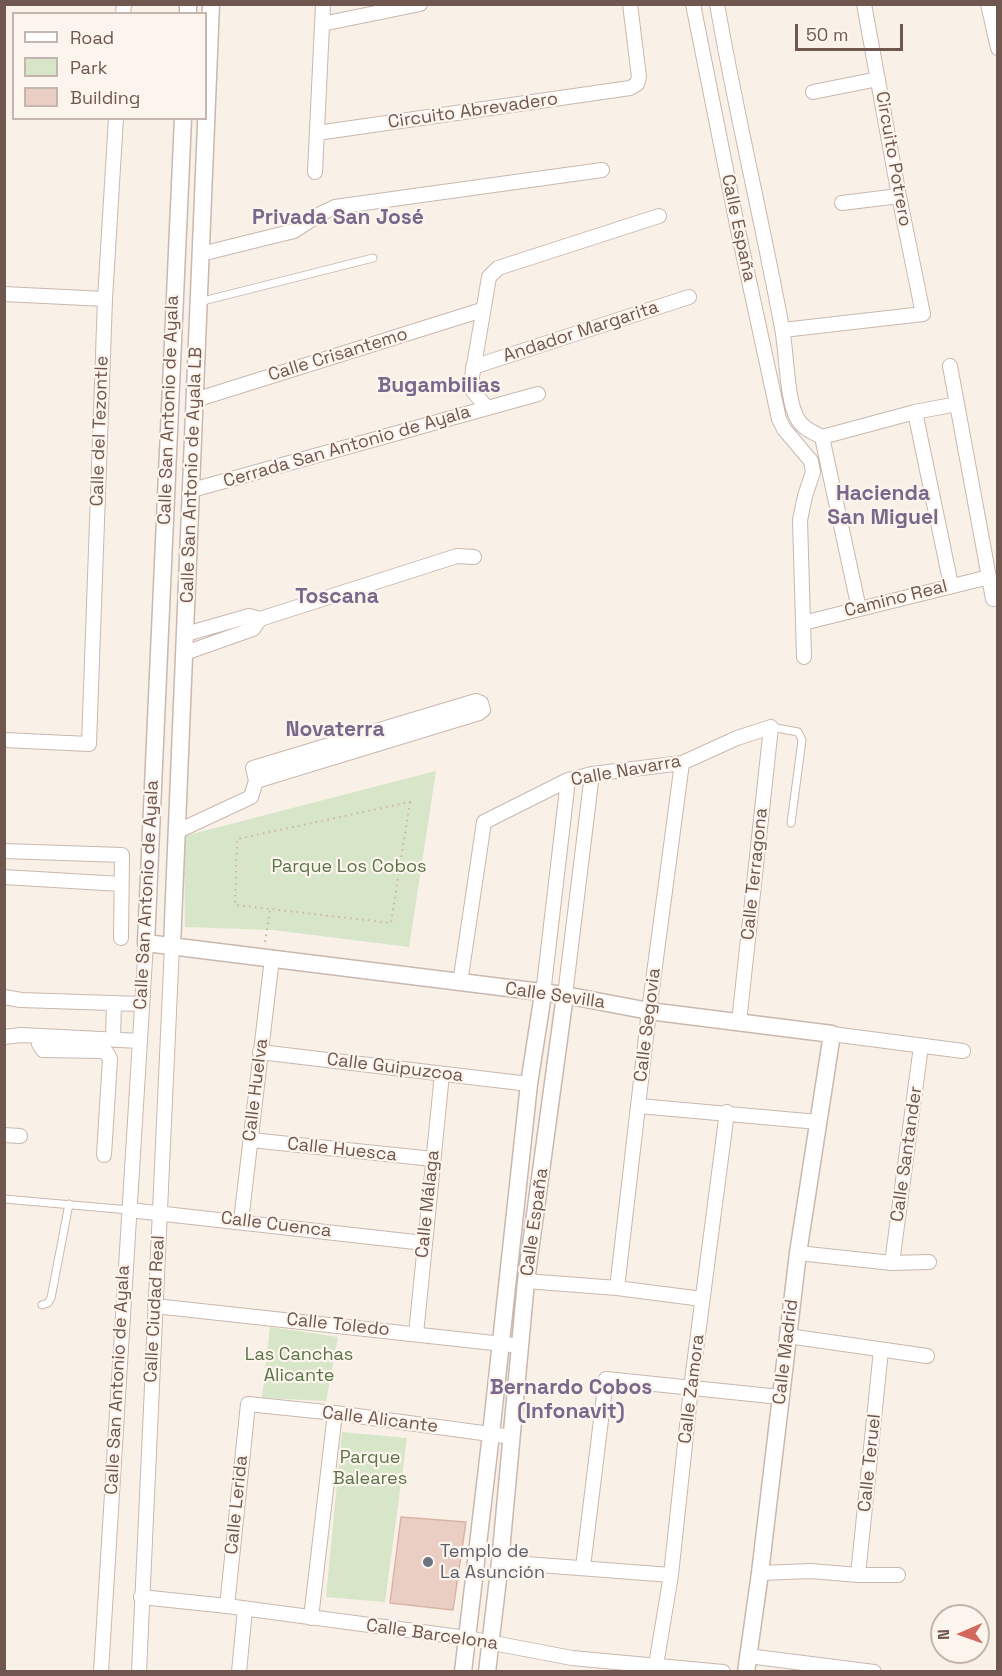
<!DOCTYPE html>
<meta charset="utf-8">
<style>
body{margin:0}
#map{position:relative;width:1002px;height:1676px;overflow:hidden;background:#f9f0e7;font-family:"Space Grotesk",sans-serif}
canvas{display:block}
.frame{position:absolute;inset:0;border:6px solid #6f574f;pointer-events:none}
.legend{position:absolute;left:12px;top:12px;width:195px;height:108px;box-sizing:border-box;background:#fcf5ed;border:2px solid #c4b6ae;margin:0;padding:8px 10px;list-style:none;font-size:18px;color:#6f574f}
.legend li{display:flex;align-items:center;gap:12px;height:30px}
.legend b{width:30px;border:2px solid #c4b6ae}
.north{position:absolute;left:930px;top:1604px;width:60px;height:60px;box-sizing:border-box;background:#fcf5ed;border:2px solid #c4b6ae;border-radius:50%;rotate:268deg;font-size:16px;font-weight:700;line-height:24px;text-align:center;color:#6f574f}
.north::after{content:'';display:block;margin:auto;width:21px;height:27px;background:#d3695d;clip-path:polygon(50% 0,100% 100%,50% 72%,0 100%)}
.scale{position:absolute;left:795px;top:24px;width:108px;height:27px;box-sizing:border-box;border:3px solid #6f574f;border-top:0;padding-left:8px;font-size:18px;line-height:21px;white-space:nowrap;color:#6f574f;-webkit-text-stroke:4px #fcf5ed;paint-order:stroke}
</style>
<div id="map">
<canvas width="1002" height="1676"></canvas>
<div class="frame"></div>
<ul class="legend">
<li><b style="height:8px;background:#fff"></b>Road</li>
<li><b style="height:16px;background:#d7e5c8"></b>Park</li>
<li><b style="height:16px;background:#ebcec3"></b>Building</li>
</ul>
<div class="north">N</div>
<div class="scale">50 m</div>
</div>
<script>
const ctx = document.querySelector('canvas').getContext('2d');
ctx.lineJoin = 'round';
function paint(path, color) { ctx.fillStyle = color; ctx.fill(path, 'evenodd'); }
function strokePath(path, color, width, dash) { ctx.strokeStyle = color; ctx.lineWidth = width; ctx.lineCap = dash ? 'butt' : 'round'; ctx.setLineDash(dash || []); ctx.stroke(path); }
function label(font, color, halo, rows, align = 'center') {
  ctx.font = font + ' "Space Grotesk",sans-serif'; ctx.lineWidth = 4.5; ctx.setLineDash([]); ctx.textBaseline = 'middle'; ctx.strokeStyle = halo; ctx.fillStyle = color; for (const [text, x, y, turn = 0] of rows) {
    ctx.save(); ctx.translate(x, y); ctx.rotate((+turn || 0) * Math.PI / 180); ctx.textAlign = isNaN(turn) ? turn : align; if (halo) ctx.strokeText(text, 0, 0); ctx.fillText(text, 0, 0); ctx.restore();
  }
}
paint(new Path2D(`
 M436,771L409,947L273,930L185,927L184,836Z
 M270,1327L338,1337L326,1401L262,1398Z
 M342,1432L407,1438L385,1602L326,1597Z`), '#d7e5c8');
const building = new Path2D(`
 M401,1517L466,1522L453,1610L390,1603Z`);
paint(building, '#ebcec3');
strokePath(building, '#dbb3a5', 1.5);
const service = new Path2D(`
 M199,302L373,258
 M771,727L798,732L802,740L791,823
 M4,1199L129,1210
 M42,1305L48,1303L51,1298L69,1204`);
const minor = new Path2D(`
 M693,4L738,230L779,419L784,429L811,461L813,472L805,496L800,520L804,657
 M717,4C736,113 762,220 782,328C787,353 786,397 797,418C803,429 813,432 822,437L915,412L957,404
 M988,4L998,48
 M123,14L124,4
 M322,24L420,4
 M813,92L878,79
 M317,133L630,88L637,84L639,77L630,4
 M315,172L323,4
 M842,203L899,196
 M201,254L294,231L320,214L335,207L602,170
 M4,294L105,299
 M783,330L923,314L899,196L864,4
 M950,366L993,599
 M473,367L689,297
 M195,400L482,310
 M487,408L473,391L471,383L489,277L498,268L659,216
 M915,412L951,585
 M822,437L859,609
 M192,490L538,394
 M803,623L989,577
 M186,634L249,616L260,619L457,556L474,557
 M185,653L253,629L260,619
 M4,740L89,744L105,299L116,118
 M178,831L251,797L256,781L253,768L476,701L481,703L483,710L479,713L256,781
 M4,851L122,855L121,938
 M4,877L121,884
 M460,983L484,822L568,780L592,774L682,763L737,738L771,727L739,1022
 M543,994L568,780
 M565,995L592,774
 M4,997L21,1000L142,1004
 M832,1034L963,1051
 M39,1036V1044L43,1050L101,1051L107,1053L110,1059L104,1155
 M4,1037L21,1035L140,1041
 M113,1039L114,1003
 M260,1052L529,1084
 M639,1106L818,1122
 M4,1135L20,1136
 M251,1140L433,1159
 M129,1210L424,1243
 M241,1221L272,958
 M798,1253L892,1263L929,1262
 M892,1263L921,1046
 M526,1281L617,1288L702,1299
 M617,1288L649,1011L682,763
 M155,1306L521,1346
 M416,1334L442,1074
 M788,1336L927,1356
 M500,1562L671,1575
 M583,1567L606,1379L780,1397
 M760,1573L811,1571L858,1575H898
 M858,1575L881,1350
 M141,1597L227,1606L467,1638L572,1658L723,1672
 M227,1606L248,1404L335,1413L512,1437
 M311,1618L335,1413
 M748,1656L874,1672
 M656,1665L671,1575L691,1388L727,1112
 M101,1672L146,943
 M139,1672L172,946
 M239,1672L245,1609`);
const tertiary = new Path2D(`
 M188,14V4
 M183,118L146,943L565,995L649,1011L832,1034L798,1253L760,1573L746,1672
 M172,946L211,4
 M463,1672L491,1434L529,1084L543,994
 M487,1672L500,1562L526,1281L565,995`);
strokePath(service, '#c9b8af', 9);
strokePath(minor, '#c9b8af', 16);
strokePath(tertiary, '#c9b8af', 19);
strokePath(new Path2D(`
 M410,802L391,923L235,905L237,839Z
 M265,942L270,909`), '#d0b1a6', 2, [1.5, 4.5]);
strokePath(service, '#fff', 7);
strokePath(minor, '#fff', 14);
strokePath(tertiary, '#fff', 16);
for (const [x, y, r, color] of [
 [428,1562,6,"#6b7280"]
]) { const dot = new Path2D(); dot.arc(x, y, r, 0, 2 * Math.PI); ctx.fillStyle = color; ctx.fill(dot); strokePath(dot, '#fcf5ed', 2); }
label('18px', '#6f574f', '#fcf5ed', [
 ["Circuito Abrevadero",473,111,-8],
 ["Circuito Potrero",893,159,80],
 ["Calle España",738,228,78],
 ["Andador Margarita",581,332,-18],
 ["Calle Crisantemo",338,355,-17],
 ["Calle San Antonio de Ayala",169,410,-88],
 ["Calle del Tezontle",100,431,-88],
 ["Cerrada San Antonio de Ayala",347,447,-16],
 ["Calle San Antonio de Ayala LB",192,475,-88],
 ["Camino Real",896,599,-14],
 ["Calle Navarra",626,771,-10],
 ["Calle Terragona",755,874,-84],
 ["Calle San Antonio de Ayala",147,895,-87],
 ["Calle Sevilla",555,996,8],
 ["Calle Segovia",648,1025,-83],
 ["Calle Guipuzcoa",395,1068,7],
 ["Calle Huelva",256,1090,-83],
 ["Calle Huesca",342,1150,6],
 ["Calle Santander",907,1154,-82],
 ["Calle Málaga",428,1204,-84],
 ["Calle España",535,1222,-82],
 ["Calle Cuenca",276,1225,7],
 ["Calle Ciudad Real",155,1309,-87],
 ["Calle Toledo",338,1325,6],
 ["Calle Madrid",786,1352,-83],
 ["Calle San Antonio de Ayala",118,1380,-87],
 ["Calle Zamora",692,1389,-83],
 ["Calle Alicante",380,1420,7],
 ["Calle Teruel",870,1463,-84],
 ["Calle Lerida",237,1505,-84],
 ["Calle Barcelona",432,1635,8]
]);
label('18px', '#5b7449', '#fcf5ed', [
 ["Parque Los Cobos",349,867],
 ["Las Canchas",299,1355],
 ["Alicante",299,1376],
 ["Parque",370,1458],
 ["Baleares",370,1479]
]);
label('18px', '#5b616d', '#fcf5ed', [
 ["Templo de",440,1552],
 ["La Asunción",440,1573]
], 'left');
label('bold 21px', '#7a678c', '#fcf5ed', [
 ["Privada San José",338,218],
 ["Bugambilias",439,386],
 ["Hacienda",883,494],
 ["San Miguel",883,518],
 ["Toscana",337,597],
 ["Novaterra",335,730],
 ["Bernardo Cobos",571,1388],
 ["(Infonavit)",571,1412]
]);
</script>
